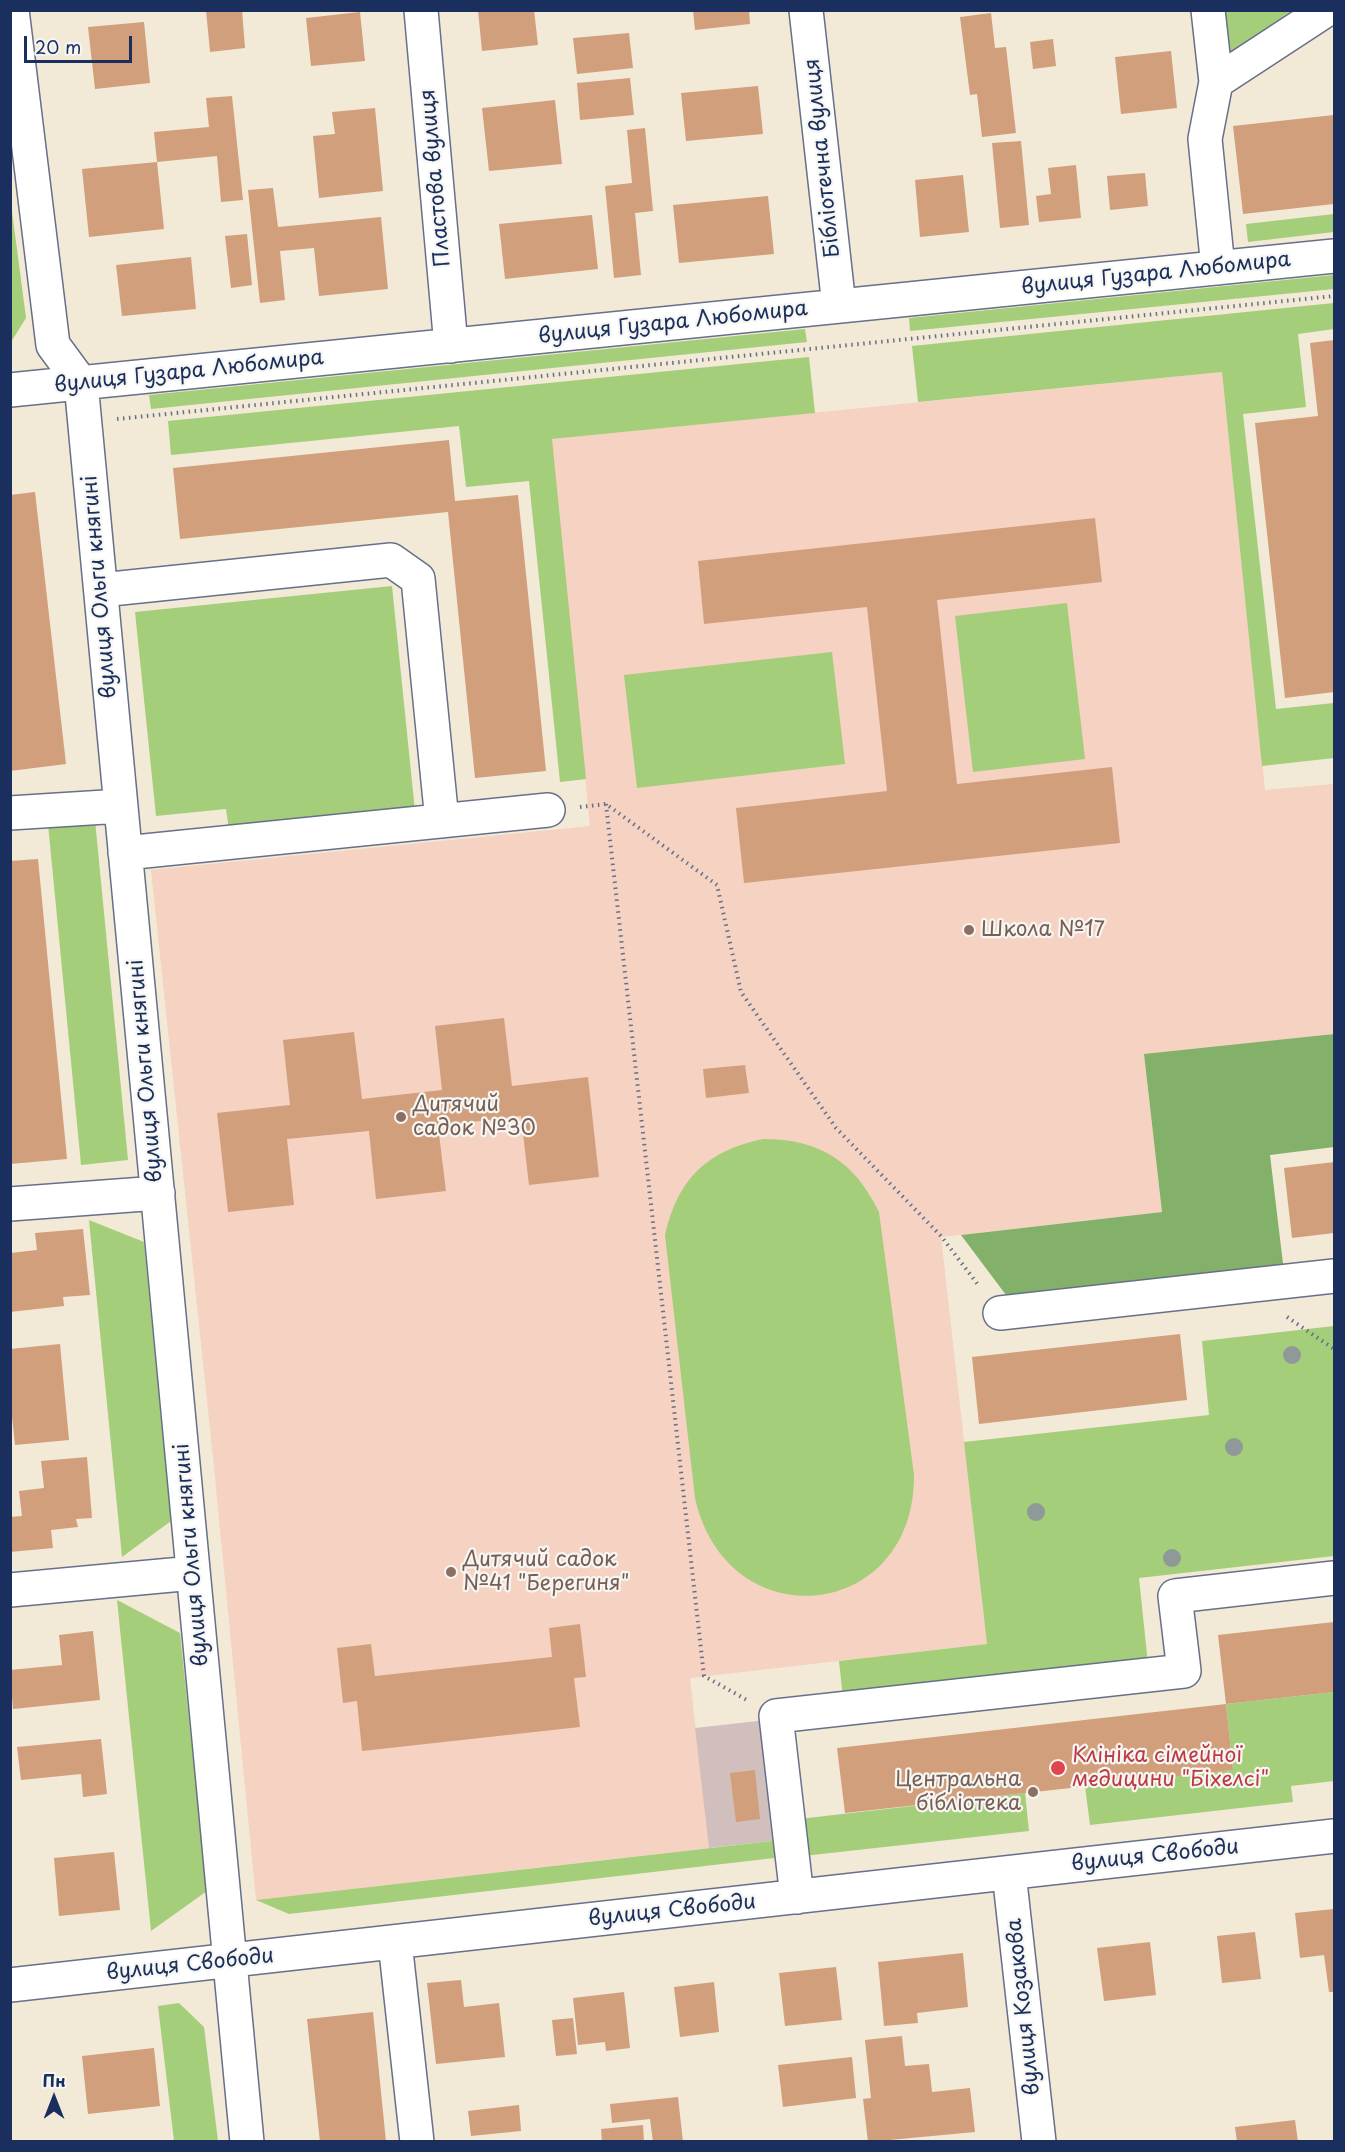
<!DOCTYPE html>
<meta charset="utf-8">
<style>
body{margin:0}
#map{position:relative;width:1345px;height:2152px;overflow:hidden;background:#f2e9d6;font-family:"Playpen Sans",sans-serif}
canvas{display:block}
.frame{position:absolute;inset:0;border:12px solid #1b2f5e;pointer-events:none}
.north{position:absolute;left:24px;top:2068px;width:60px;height:60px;-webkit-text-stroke:4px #f6f6f2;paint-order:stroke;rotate:0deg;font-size:16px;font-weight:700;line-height:24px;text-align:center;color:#1b2f5e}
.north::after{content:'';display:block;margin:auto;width:21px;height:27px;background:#1b2f5e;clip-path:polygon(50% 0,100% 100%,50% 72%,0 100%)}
.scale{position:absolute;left:24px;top:36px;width:108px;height:27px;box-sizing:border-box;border:3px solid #1b2f5e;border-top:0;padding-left:8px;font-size:18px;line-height:21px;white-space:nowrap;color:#1b2f5e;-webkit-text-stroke:4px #f6f6f2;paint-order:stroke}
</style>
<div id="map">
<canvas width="1345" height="2152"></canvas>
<div class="frame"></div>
<div class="north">Пн</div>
<div class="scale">20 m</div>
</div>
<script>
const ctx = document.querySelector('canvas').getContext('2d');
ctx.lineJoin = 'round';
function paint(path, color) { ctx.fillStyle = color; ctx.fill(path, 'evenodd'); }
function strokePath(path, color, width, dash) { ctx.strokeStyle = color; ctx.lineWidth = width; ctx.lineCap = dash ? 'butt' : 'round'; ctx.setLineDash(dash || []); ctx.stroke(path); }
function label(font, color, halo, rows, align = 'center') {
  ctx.font = font + ' "Playpen Sans",sans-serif'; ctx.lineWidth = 4.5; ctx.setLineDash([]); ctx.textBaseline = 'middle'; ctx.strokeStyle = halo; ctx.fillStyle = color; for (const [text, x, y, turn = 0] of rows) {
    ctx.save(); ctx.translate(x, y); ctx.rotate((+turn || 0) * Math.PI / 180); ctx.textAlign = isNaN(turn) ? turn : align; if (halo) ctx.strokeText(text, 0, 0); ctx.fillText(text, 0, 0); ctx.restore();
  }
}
paint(new Path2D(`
 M1222,372L1265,790L1334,784V1034L1144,1055L1162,1212L941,1237L987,1644L690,1678L709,1848L256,1900L214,1467L151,870L590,826L551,439Z`), '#f5d2c2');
paint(new Path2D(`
 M767,1720L781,1840L709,1848L695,1728Z`), '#d1bfbd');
paint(new Path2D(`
 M1225,10L1291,11L1230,54Z
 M10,196L26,318L11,342H10Z
 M1334,214V232L1248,242L1246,224Z
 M1334,275V289L910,331L909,318Z
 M1334,303V329L1298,334L1306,407L1243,414L1276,709L1334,703V758L1262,766L1222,372L918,402L912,346Z
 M805,329L807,342L151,409L149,395Z
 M809,357L815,413L552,439L586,779L560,782L529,481L466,487L459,426L171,455L168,421Z
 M392,586L415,811L229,830L226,809L156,816L135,612Z
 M1067,603L1085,759L973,772L955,616Z
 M832,652L845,764L637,788L624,675Z
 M95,820L128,1160L81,1165L48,824Z
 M763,1139C820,1139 854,1161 879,1212L914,1475C915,1622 727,1641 695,1498L665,1235C678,1179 706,1151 763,1139Z
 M89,1220L144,1242L171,1521L122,1557Z
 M1334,1326V1556L1139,1578L1148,1664L843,1698L839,1661L987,1644L964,1442L1209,1415L1202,1341Z
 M117,1600L180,1633L207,1891L151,1931Z
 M1334,1692V1781L1291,1786L1293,1802L1090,1825L1085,1786L1233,1770L1226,1704Z
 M1025,1793L1029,1831L803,1856L799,1819Z
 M781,1840L783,1857L289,1914L256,1900Z
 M179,2003L204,2027L218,2141H174L158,2006Z`), '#a4ce7a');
paint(new Path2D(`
 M1334,1034V1147L1270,1155L1284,1272L1012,1303L961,1235L1162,1212L1144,1054Z`), '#83b16a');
paint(new Path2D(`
 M206,10H242L245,48L210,52Z
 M478,10H534L538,45L482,51Z
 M693,10H749L750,24L695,30Z
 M360,12L365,61L311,66L306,18Z
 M991,13L995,48L1006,47L1016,133L982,137L977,94L970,95L960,17Z
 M144,22L150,83L95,89L88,27Z
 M629,33L633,68L577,74L573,38Z
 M1053,39L1056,66L1033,69L1030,42Z
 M1171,51L1177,108L1121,114L1115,57Z
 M630,78L634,115L580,120L577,83Z
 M758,86L763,134L686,141L681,93Z
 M232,96L243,200L221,202L217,156L157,162L154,132L209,127L206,98Z
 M555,100L562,164L489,171L482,108Z
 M375,108L383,191L319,198L313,136L335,134L332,112Z
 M1334,115V204L1243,214L1233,126Z
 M645,128L653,211L635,213L641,275L614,278L605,186L632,183L627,130Z
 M1021,141L1029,225L1000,228L992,143Z
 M157,162L164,229L89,237L82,169Z
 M1076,165L1081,218L1039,222L1036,196L1051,194L1048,168Z
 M1145,173L1148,206L1110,210L1107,176Z
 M963,175L969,232L920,237L915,180Z
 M273,188L278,227L381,217L388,289L319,296L314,248L280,251L285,300L260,303L248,190Z
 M768,196L774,254L679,263L673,205Z
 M592,215L598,269L505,279L499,224Z
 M247,234L252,285L231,288L225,236Z
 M191,257L196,309L122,316L116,265Z
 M1334,340V692L1285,698L1255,423L1318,416L1310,343Z
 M449,440L455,501L518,495L546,771L475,778L448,512L180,539L173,468Z
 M35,492L66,764L10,771V495Z
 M1095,518L1102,582L937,600L957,784L1112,767L1120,843L744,883L736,808L887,791L867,607L704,624L698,561Z
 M38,859L67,1159L10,1164V861Z
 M504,1018L512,1086L588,1077L599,1177L529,1185L521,1116L438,1126L446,1191L376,1199L369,1131L287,1139L294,1205L228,1212L217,1113L290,1105L283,1040L354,1032L362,1099L442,1090L435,1026Z
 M745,1065L749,1093L706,1098L703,1069Z
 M1334,1162V1233L1292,1238L1284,1168Z
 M83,1229L90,1295L63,1297L64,1306L10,1312V1253L37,1250L35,1233Z
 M1180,1334L1187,1400L979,1424L972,1357Z
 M60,1344L69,1440L15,1445L10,1397V1349Z
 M87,1457L92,1518L76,1519L78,1527L51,1530L53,1548L10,1552V1517L22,1516L19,1491L44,1488L41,1461Z
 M1334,1622V1692L1226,1704L1218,1635Z
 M580,1624L586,1677L574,1678L580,1727L362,1751L357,1701L343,1703L337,1648L371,1644L375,1676L552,1657L549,1628Z
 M93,1631L100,1700L13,1709L10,1670L62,1665L59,1635Z
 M1226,1704L1233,1770L845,1813L837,1748Z
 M101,1739L107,1794L83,1797L81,1774L21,1780L17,1747Z
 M755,1770L760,1819L736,1822L730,1773Z
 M114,1852L120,1910L59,1916L54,1858Z
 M1334,1909V1992H1329L1324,1955L1300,1958L1295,1913Z
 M1255,1932L1261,1979L1222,1983L1217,1936Z
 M1150,1942L1156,1995L1104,2001L1097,1948Z
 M963,1953L968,2007L917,2013L918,2023L884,2026L878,1962Z
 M836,1967L842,2020L785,2026L779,1973Z
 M461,1980L464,2007L499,2003L505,2057L436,2064L427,1983Z
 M714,1982L719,2032L680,2037L674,1987Z
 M624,1992L630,2048L606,2051L605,2042L578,2045L573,1998Z
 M373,2012L386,2142H320L307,2019Z
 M573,2018L577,2054L556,2056L552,2020Z
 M902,2036L905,2066L929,2064L932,2092L970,2088L975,2132L868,2142L863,2099L871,2098L865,2040Z
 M154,2048L160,2106L88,2114L82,2056Z
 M852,2057L856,2098L783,2107L778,2065Z
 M678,2097L683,2142H653L650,2119L612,2123L610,2104Z
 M519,2105L521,2131L471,2136L468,2111Z
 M1295,2120L1298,2142H1237L1235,2127Z
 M643,2125L644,2142H602L601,2129Z`), '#d19f7c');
const minor = new Path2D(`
 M12,10L53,345L81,383L247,2142
 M421,10L451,346
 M806,10L839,306
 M1208,10L1216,82L1205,139L1218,268
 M1216,82L1326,10
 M10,390L1334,256
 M101,590L391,560L418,579L442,821
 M10,813L121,806
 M125,853L548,810
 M10,1204L158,1193
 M1000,1313L1334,1276
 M10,1590L193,1573
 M1009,1873L1039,2142
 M797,1897L776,1716L1184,1671L1175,1596L1334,1578
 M395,1942L417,2142
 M10,1985L1334,1836`);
strokePath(minor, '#667088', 36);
strokePath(new Path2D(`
 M117,419L1334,296
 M606,804L704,1676L747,1700
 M580,807L606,804L717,885L741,992L836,1128L941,1236L979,1286
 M1287,1317L1334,1349`), '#667088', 4, [1.5, 4.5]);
strokePath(minor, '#fff', 33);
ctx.fillStyle = '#8e9998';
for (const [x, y] of [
 [1292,1355],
 [1234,1447],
 [1036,1512],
 [1172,1558]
]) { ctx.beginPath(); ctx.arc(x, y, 9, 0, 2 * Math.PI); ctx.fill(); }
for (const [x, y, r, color] of [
 [969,930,6,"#8d6e63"],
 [401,1117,6,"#8d6e63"],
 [451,1572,6,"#8d6e63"],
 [1058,1768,8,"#e0444e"],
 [1033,1792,6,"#8d6e63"]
]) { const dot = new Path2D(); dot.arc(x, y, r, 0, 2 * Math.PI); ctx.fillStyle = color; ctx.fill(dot); strokePath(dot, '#f6f6f2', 2); }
label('21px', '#1b2f5e', '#f6f6f2', [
 ["Бібліотечна вулиця",823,158,-96],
 ["Пластова вулиця",436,178,-95],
 ["вулиця Гузара Любомира",1156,274,-6],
 ["вулиця Гузара Любомира",673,323,-6],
 ["вулиця Гузара Любомира",189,372,-6],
 ["вулиця Ольги княгині",100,587,-95],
 ["вулиця Ольги княгині",146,1071,-95],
 ["вулиця Ольги княгині",192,1555,-95],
 ["вулиця Свободи",1155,1856,-6],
 ["вулиця Свободи",672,1911,-6],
 ["вулиця Свободи",190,1965,-6],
 ["вулиця Козакова",1024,2007,-96]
]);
label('21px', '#785e54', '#f6f6f2', [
 ["Школа №17",981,930],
 ["Дитячий",413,1105],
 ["садок №30",413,1129],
 ["Дитячий садок",463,1560],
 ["№41 \"Берегиня\"",463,1584],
 ["Центральна",1021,1780,"right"],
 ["бібліотека",1021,1804,"right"]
], 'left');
label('21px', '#be3a42', '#f6f6f2', [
 ["Клініка сімейної",1072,1756],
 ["медицини \"Біхелсі\"",1072,1780]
], 'left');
</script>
